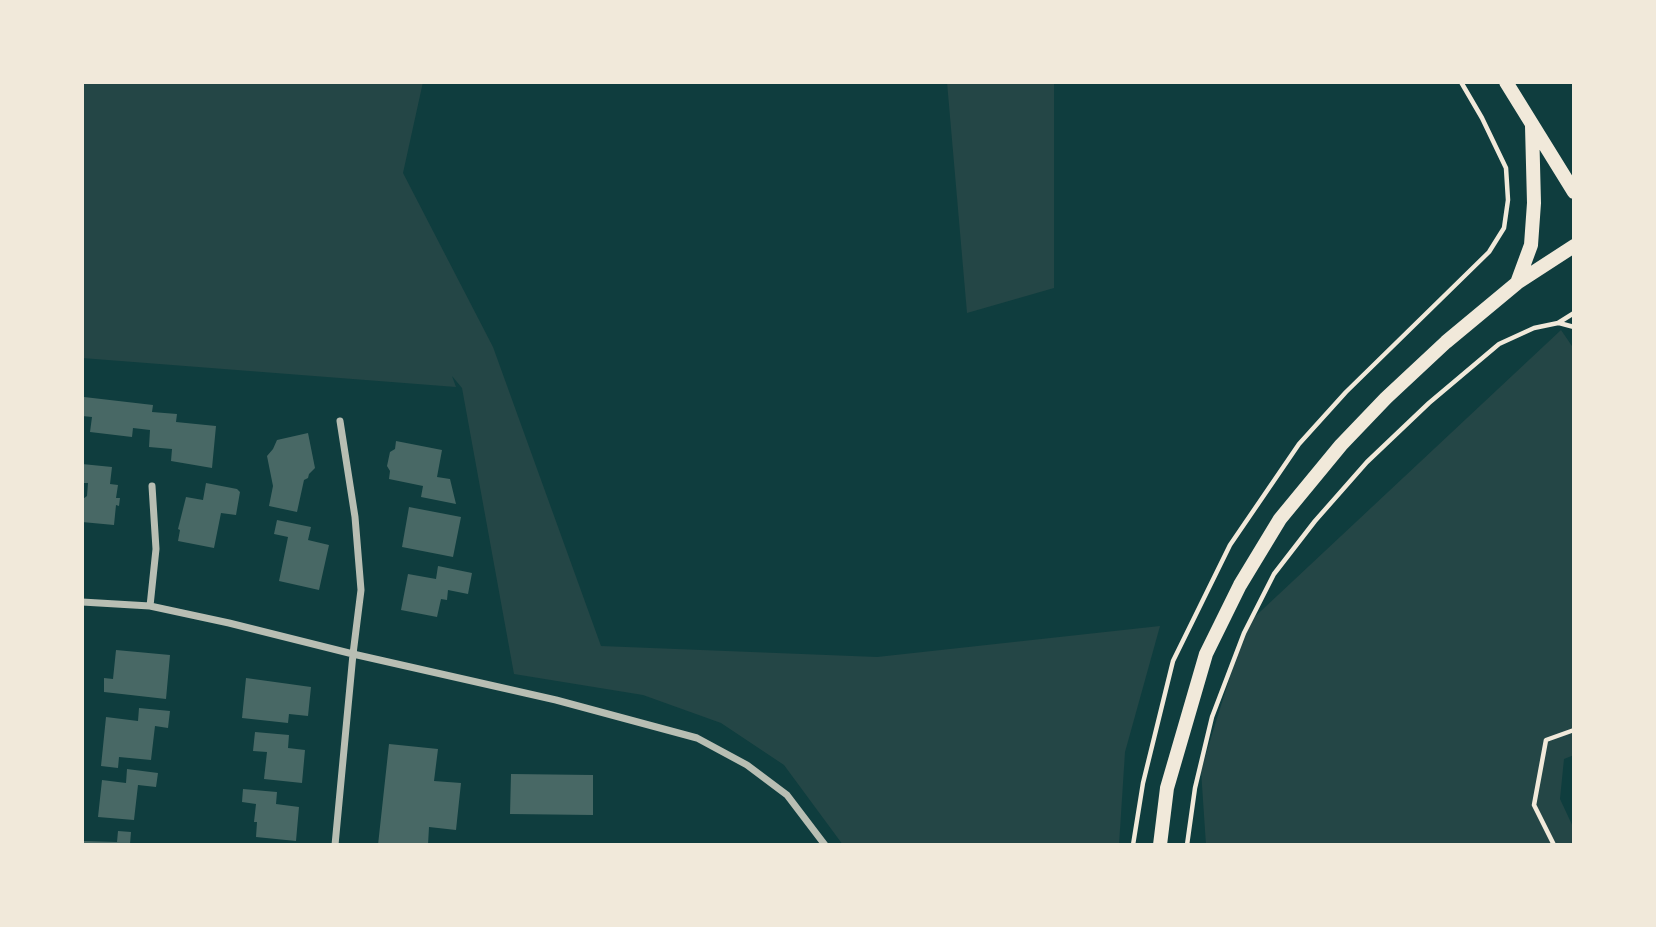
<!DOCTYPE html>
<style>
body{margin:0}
#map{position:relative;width:1656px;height:927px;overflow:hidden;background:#0f3d3e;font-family:Figtree,sans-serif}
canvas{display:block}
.frame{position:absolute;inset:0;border:84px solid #f1e9da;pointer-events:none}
</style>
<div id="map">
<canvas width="1656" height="927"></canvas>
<div class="frame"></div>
</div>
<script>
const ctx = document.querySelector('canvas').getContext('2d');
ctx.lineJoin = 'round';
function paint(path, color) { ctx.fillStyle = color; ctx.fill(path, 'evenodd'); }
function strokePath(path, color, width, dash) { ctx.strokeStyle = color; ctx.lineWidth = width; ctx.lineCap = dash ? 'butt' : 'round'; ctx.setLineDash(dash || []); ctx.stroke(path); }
paint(new Path2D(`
 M82,82H423L403,173L493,347L601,646L877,657L1160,626L1125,752L1119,845H843L784,765L721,723L643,695L514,674L462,388L452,376L456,387L82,358Z
 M947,82H1054V288L967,313Z
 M1561,330L1574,349V755L1564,759L1560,799L1574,829V845H1206L1201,770L1246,625Z`), '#244646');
paint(new Path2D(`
 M84,397L153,405L152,412L177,414L176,422L216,426L212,468L171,461L172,449L149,447L150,430L133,428L132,437L90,432L92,417L82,416Z
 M308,433L315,468L309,474L308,478L304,480L297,512L269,506L273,486L267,456L273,449L277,440Z
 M396,441L442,450L437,477L450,479L456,504L421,497L423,486L389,479L390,471L387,466L390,452L395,449Z
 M82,464L112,467L110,484L118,485L116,498H120L119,506L116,505L114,525L82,522L83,499L87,496L88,483H82Z
 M206,483L237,489L240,492L236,515L221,513L214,548L178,541L180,530L178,529L186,497L203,500Z
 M409,507L461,517L453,557L402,547Z
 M277,520L311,527L308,540L329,545L319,590L279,581L288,537L274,534Z
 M438,566L472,573L468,594L448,590L447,600L441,599L437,617L401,610L408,574L436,579Z
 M116,650L170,655L166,699L104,692V678L113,679Z
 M246,678L311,687L308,716L289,714L288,723L242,718Z
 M139,708L170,711L168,728L155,726L151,760L119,757L118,768L101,766L106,717L138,721Z
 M255,732L289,735L288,748L305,750L302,783L264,779L267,752L253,751Z
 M389,744L438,749L434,781L461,783L456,830L429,827L428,845H378Z
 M127,769L158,773L156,787L138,785L134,820L98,817L102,780L126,783Z
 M511,774L593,775V815L510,814Z
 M243,789L277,792L276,804L299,807L296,841L256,837L257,822H254L256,804L242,802Z
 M118,831L131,832L130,844L83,845V841L117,842Z`), '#486865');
strokePath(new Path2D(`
 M1559,323L1574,327
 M1133,845L1143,783L1173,661L1230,545L1299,444L1346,392L1489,252L1504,228L1508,200L1506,168L1482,118L1461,82
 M1187,845L1195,788L1212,717L1244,633L1274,574L1315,521L1367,462L1429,403L1499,344L1534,328L1558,323L1574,313
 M1554,845L1534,805L1546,740L1574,730`), '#f1e9da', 4.5);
strokePath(new Path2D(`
 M82,602L150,606L229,623L353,654L556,700L697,738L747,765L787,795L825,845
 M150,606L156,549L152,486
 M335,845L353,654L361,590L355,517L340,421`), '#b8beb3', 7);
strokePath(new Path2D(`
 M1506,82L1574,192
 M1517,283L1531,245L1534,203L1532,126
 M1160,845L1167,788L1206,654L1240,585L1280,519L1341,445L1386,398L1446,342L1517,283L1574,246`), '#f1e9da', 14);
</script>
